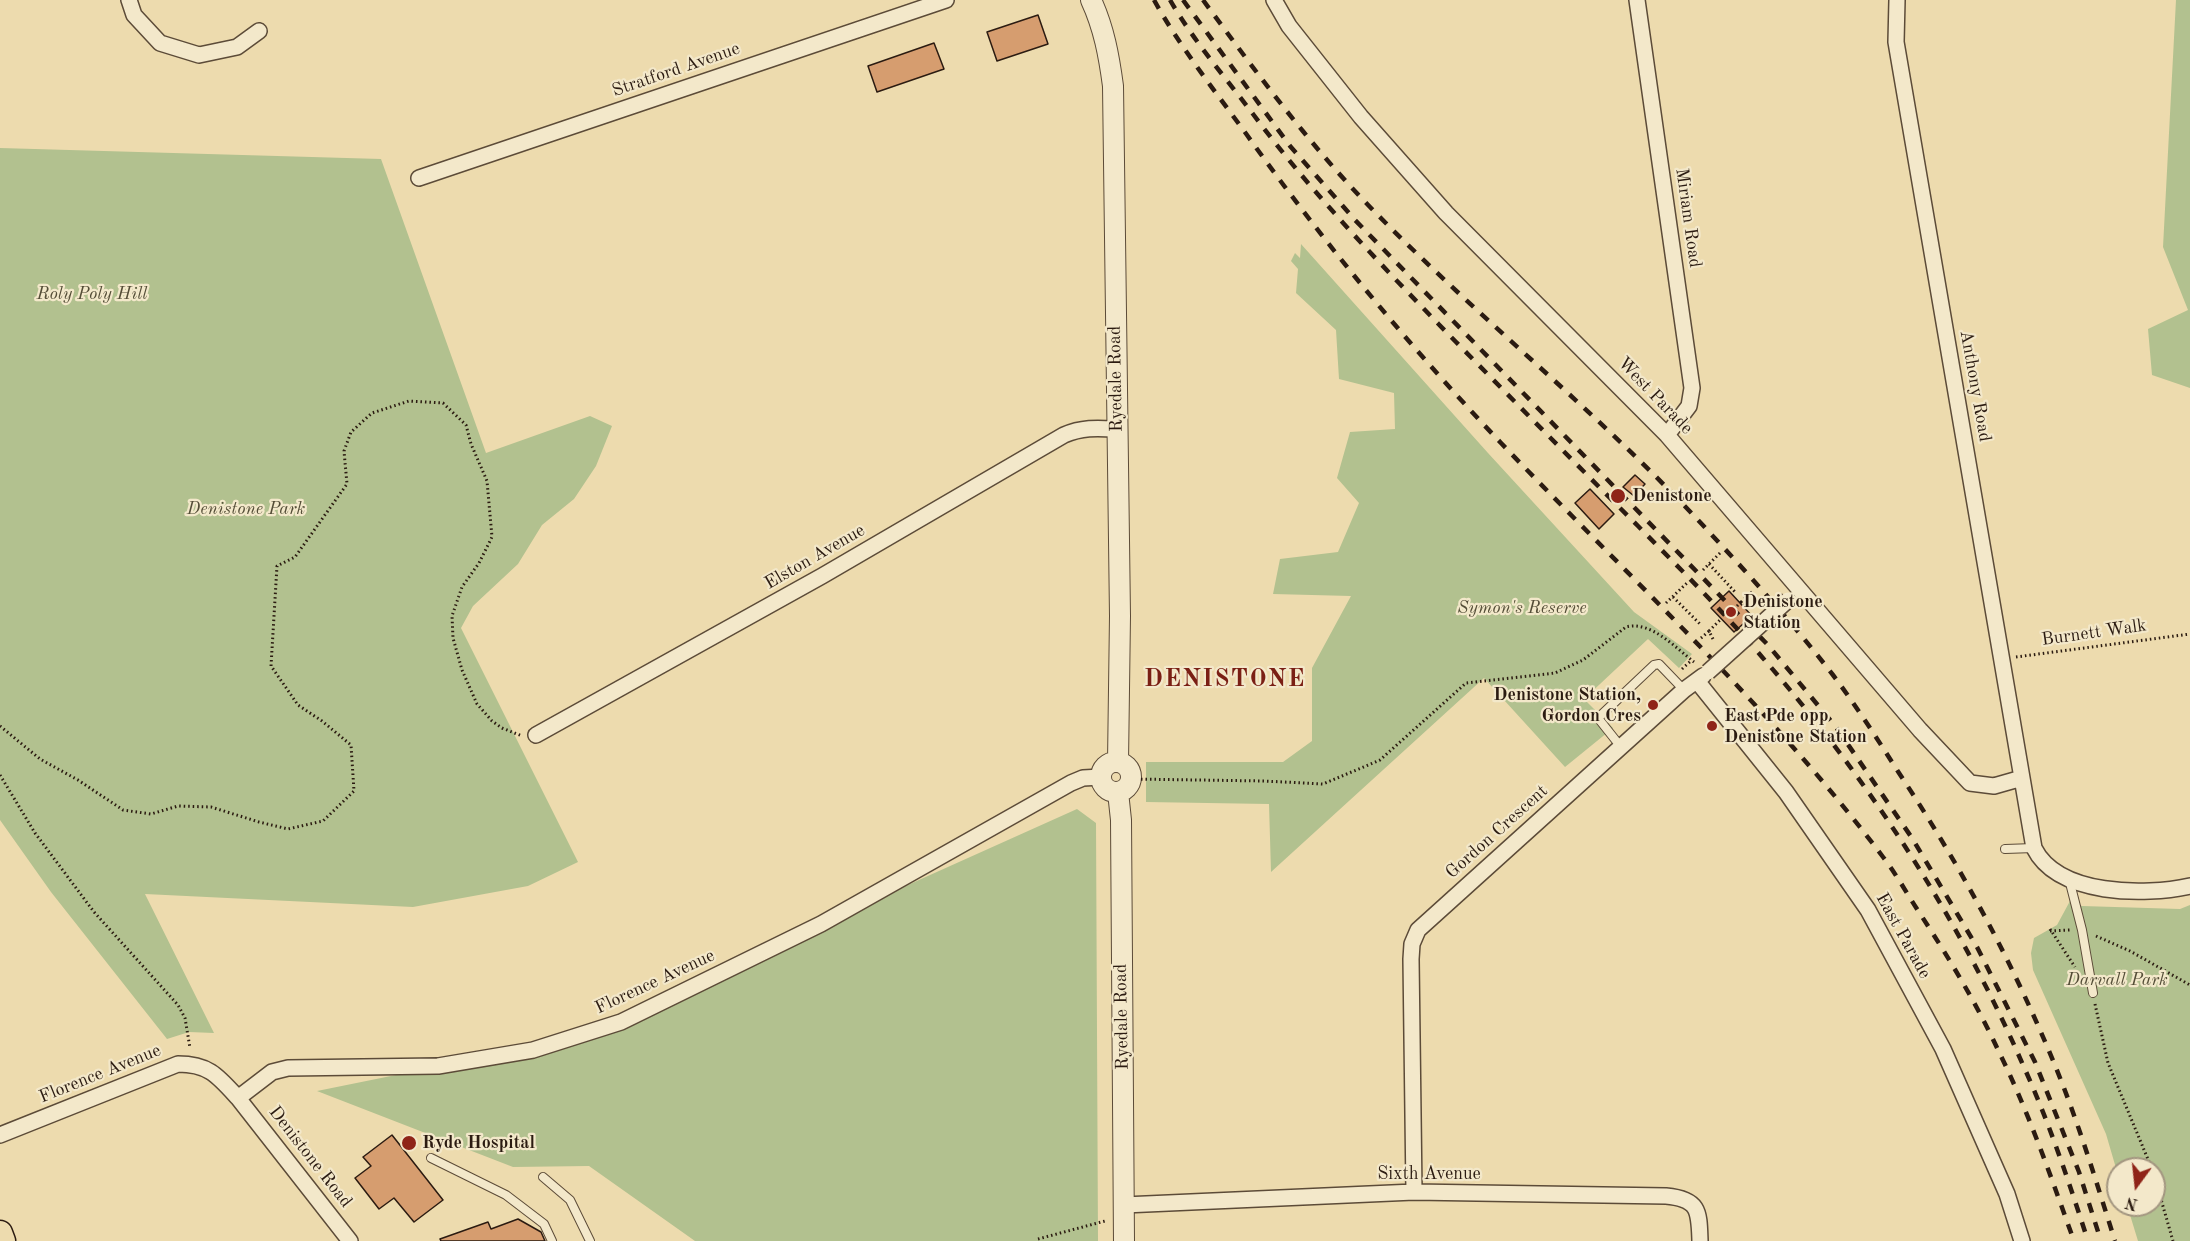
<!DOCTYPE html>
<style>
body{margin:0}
#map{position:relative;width:2190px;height:1241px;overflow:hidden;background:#eddbae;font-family:"Old Standard TT",serif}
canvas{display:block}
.north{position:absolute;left:2106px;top:1157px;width:60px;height:60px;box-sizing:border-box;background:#f3e8ca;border:2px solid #a39680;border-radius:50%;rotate:195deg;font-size:16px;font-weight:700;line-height:24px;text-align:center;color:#2b1b11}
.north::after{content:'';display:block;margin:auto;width:21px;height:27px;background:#8f2418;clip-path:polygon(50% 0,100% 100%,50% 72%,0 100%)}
</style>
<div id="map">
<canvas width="2190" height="1241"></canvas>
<div class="north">N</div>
</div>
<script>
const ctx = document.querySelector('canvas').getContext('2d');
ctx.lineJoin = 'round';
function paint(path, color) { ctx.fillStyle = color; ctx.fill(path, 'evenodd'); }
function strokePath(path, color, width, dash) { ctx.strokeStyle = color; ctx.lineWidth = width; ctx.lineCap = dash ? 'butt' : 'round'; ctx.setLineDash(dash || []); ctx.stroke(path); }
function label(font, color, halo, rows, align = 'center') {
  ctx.font = font + ' "Old Standard TT",serif'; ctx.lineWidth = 4.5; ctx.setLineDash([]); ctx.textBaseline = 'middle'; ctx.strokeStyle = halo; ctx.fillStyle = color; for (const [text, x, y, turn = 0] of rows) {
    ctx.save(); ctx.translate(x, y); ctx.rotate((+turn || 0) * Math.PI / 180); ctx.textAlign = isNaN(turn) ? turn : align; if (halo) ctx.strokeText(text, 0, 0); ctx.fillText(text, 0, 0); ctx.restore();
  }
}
paint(new Path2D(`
 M2176,0H2190V388L2152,375L2148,329L2188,310L2163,247Z
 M0,148L381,159L486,453L590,416L612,426L596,466L574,499L542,525L518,564L473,606L461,628L578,862L528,886L413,907L145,894L214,1033L189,1032L167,1039L51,892L0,820Z
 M1301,244L1488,453L1634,612L1692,654L1679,668L1648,639L1584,699L1613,728L1565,767L1484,678L1271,872L1269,804L1146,802V762H1283L1312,741V668L1351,596L1273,594L1280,559L1338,552L1359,503L1337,478L1350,432L1395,429L1394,393L1339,379L1336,330L1296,293L1298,269L1291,261L1295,253L1300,258Z
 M1077,809L1096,823L1098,1241H695L589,1166L513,1167L317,1091L608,1032L821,924Z
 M2070,901L2082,906L2180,909L2190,905V1241H2138L2127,1205H2154V1169H2118V1175L2106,1134L2033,970L2031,953L2034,938L2057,925Z`), '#b2c18f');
const building = new Path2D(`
 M1038,15L1048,44L997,61L987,32Z
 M934,43L944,69L877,92L868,66Z
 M1635,475L1645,484L1634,496L1623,487Z
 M1590,489L1614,514L1599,529L1575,503Z
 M1729,591L1752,616L1734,632L1711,608Z
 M392,1135L443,1200L414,1222L394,1198L379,1209L355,1178L371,1166L363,1157Z
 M518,1219L541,1232L545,1241H441L440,1239L488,1222L491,1229Z`);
paint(building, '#d69d6f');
strokePath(building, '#2b1b11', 1.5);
const service = new Path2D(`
 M1621,747L1598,718L1654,665L1659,664L1684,690
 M2005,849L2034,848
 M2069,879L2082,930L2093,993
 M431,1158L506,1195L544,1224L552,1241
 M543,1177L570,1200L590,1241`);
const minor = new Path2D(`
 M129,0L134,15L160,43L199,55L237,47L259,31
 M1274,0L1289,26L1361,117L1446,213L1667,435L1920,730L1970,783L1994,786L2022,778
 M1637,0L1692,388L1689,406L1667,435
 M1897,0L1896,42L2034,848C2058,896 2145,896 2190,886
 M419,178L946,0
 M1697,681L1786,792L1868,910L1943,1049L2007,1194L2022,1241
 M536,735L822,576L1064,435C1082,427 1097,428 1117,429
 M238,1098L272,1072L288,1068L438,1066L533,1050L621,1022L821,924L1071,783L1083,778L1101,777
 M0,1135L178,1064C209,1064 218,1076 238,1098L350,1241
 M1414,1192L1411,959L1412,944L1418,930L1684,690L1703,676
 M1124,1205L1414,1192L1666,1196C1700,1199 1699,1212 1700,1241`);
const tertiary = new Path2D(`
 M1091,0C1104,28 1109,56 1113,86L1120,616L1118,762
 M1101 777a15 15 0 1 1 30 0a15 15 0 1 1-30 0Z
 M1118,792L1121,820L1124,1241`);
const primary = new Path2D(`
 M0,1233L3,1241`);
strokePath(service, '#5c4b38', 10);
strokePath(minor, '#5c4b38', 18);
strokePath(tertiary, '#5c4b38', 22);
strokePath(primary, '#2b1b11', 27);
strokePath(new Path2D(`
 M1709,564L1736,593
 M1703,570L1722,551
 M1673,597L1701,625
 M1741,602L1754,590
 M1666,603L1688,582
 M1737,606L1741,602L1747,605
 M1701,638L1709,631
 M1713,639L1709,631L1721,619
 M2016,657L2190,634
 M1682,669L1692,660
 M0,726L40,759L78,780L123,810L151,814L178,806L211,807L259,822L288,829L323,821L354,791L351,745L322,721L298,705L271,666L277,566L295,557L347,484L344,451L351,432L372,413L409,401L443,403L466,425L471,444L487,481L492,537L479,563L462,587L452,616L453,638L462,670L477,704L492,721L502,728L522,736
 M0,775L35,833L94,912L178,1005L185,1018L190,1048
 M1132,779L1264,781L1323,784L1380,760L1466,683L1555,673L1583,660L1626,627C1650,620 1676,648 1694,662
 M2050,929L2075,967
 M2050,931L2070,930
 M2096,936L2130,951L2190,985
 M2095,1004L2108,1063L2152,1169
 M2154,1175L2173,1241
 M1038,1239L1105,1221`), '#2b1b11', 3, [1.5, 3]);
strokePath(service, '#f3e8ca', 8);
strokePath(minor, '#f3e8ca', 15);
strokePath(tertiary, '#f3e8ca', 20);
strokePath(primary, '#eddbae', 24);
strokePath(new Path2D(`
 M1154,0C1180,47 1215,91 1247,135C1324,243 1410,347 1501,443C1631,579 1769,706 1883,857C1896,874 1906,892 1917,909C1947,955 1976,1002 1999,1052C2029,1113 2051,1177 2074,1241
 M1170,0C1193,40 1225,77 1253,114C1314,196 1385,269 1456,342C1517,404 1577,465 1638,526C1680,569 1723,611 1762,657C1867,777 1959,918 2023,1065C2049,1122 2069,1182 2088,1241
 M1183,0L1290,146L1355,220L1768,645L1836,727L1912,838L1977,947L2035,1062L2079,1172L2101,1241
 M1203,0C1256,72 1308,143 1370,207C1480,320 1604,417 1710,533C1753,579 1795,626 1833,675C1857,707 1878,740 1899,773C1960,865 2012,961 2054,1063C2078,1121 2096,1181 2115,1241`), '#2b1b11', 4.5, [10, 10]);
const minorBridge = new Path2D(`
 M1708,672L1788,600`);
strokePath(minorBridge, '#5c4b38', 18, []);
strokePath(minorBridge, '#f3e8ca', 15);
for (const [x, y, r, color] of [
 [1618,496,8,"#8f2418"],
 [1731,612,6,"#8f2418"],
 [1653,705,6,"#8f2418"],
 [1712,726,6,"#8f2418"],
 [409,1143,8,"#8f2418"]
]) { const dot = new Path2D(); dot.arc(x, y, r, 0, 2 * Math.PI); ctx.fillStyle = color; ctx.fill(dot); strokePath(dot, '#f3e8ca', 2); }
label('18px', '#2b1b11', '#f3e8ca', [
 ["Stratford Avenue",676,70,-19],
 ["Miriam Road",1688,218,82],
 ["Ryedale Road",1116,379,-91],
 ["Anthony Road",1975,386,80],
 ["West Parade",1655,396,46],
 ["Elston Avenue",815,557,-30],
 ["Burnett Walk",2094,633,-8],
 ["Gordon Crescent",1497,832,-42],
 ["East Parade",1903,936,61],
 ["Florence Avenue",655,982,-25],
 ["Ryedale Road",1122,1017,-91],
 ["Florence Avenue",100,1074,-22],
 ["Denistone Road",310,1157,52],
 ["Sixth Avenue",1429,1174]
]);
label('italic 18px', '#544d37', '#f3e8ca', [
 ["Roly Poly Hill",92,294],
 ["Denistone Park",246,509],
 ["Symon's Reserve",1522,608],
 ["Darvall Park",2117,980]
]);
label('bold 18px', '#2b1b11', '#f3e8ca', [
 ["Denistone",1632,496],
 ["Denistone",1743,602],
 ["Station",1743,623],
 ["Denistone Station,",1641,695,"right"],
 ["Gordon Cres",1641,716,"right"],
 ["East Pde opp",1724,716],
 ["Denistone Station",1724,737],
 ["Ryde Hospital",422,1143]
], 'left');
ctx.letterSpacing = '1.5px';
label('bold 24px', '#7a1f14', '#f3e8ca', [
 ["DENISTONE",1225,680]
]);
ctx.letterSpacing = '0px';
</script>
